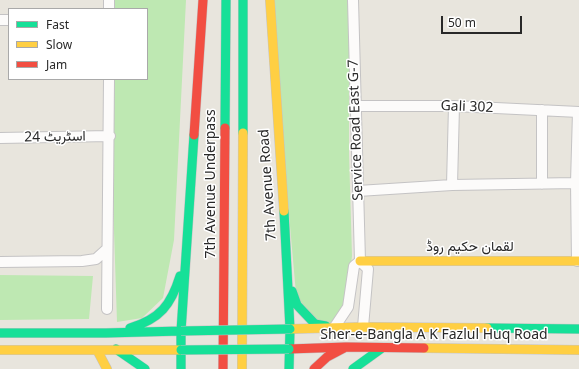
<!DOCTYPE html>
<meta charset="utf-8">
<style>
body{margin:0}
#map{position:relative;width:579px;height:369px;overflow:hidden;background:#e8e5dd;font-family:"Noto Sans",sans-serif}
canvas{display:block}
.legend{position:absolute;left:8px;top:8px;width:140px;height:72px;box-sizing:border-box;background:#fff;border:1px solid #a9a9a9;margin:0;padding:5px 7px;list-style:none;font-size:12px;color:#282828}
.legend li{display:flex;align-items:center;gap:8px;height:20px}
.legend b{width:20px;border:1px solid #a9a9a9}
.scale{position:absolute;left:441px;top:16px;width:81px;height:18px;box-sizing:border-box;border:2px solid #282828;border-top:0;padding-left:5px;font-size:12px;line-height:14px;white-space:nowrap;color:#282828;-webkit-text-stroke:3px #fff;paint-order:stroke}
</style>
<div id="map">
<canvas width="579" height="369"></canvas>
<ul class="legend">
<li><b style="height:5px;background:#16e098"></b>Fast</li>
<li><b style="height:5px;background:#ffcf43"></b>Slow</li>
<li><b style="height:5px;background:#f24e42"></b>Jam</li>
</ul>
<div class="scale">50 m</div>
</div>
<script>
const ctx = document.querySelector('canvas').getContext('2d');
ctx.lineJoin = 'round';
function paint(path, color) { ctx.fillStyle = color; ctx.fill(path, 'evenodd'); }
function strokePath(path, color, width, dash) { ctx.strokeStyle = color; ctx.lineWidth = width; ctx.lineCap = dash ? 'butt' : 'round'; ctx.setLineDash(dash || []); ctx.stroke(path); }
function label(font, color, halo, rows, align = 'center') {
  ctx.font = font + ' "Noto Sans",Vazirmatn,sans-serif'; ctx.lineWidth = 3; ctx.setLineDash([]); ctx.textBaseline = 'middle'; ctx.strokeStyle = halo; ctx.fillStyle = color; for (const [text, x, y, turn = 0] of rows) {
    ctx.save(); ctx.translate(x, y); ctx.rotate((+turn || 0) * Math.PI / 180); ctx.textAlign = isNaN(turn) ? turn : align; if (halo) ctx.strokeText(text, 0, 0); ctx.fillText(text, 0, 0); ctx.restore();
  }
}
paint(new Path2D(`
 M109,0H186L174,240L163,298L142,318L117,322L109,79H147V9H109Z
 M270,0H349V153L352,256L348,289L343,308L333,324L317,321L297,305Z
 M0,275L93,276L89,319L0,320Z`), '#bee8b2');
const street = new Path2D(`
 M353,0L360,261
 M109,9V0
 M0,20H9
 M355,106H454L579,112
 M0,138L110,136
 M542,184V110
 M452,185L454,106
 M358,191L452,185L576,183
 M360,261L368,269L363,327
 M577,261L576,183L578,112
 M0,262L82,261L96,259L107,249
 M107,309L109,79
 M334,328L348,307L354,266L360,261`);
const fast = new Path2D(`
 M225,128L226,0
 M243,133V0
 M284,211L290,329L289,369
 M292,291L297,305L315,324L326,326
 M130,328C160,319 171,305 180,276
 M487,328L579,329
 M0,333H106L181,331
 M116,349L145,369
 M181,369V331L194,135
 M353,369L382,348`);
const slow = new Path2D(`
 M270,0L284,211
 M360,261H579
 M290,329L363,327L487,328
 M424,348L579,350
 M0,350H181
 M97,350L107,369
 M242,369L243,133`);
const jam = new Path2D(`
 M194,135L203,0
 M289,349L346,347L424,348
 M223,369L225,128
 M314,369L327,357L344,348`);
strokePath(street, '#c4c3c4', 12);
strokePath(fast, '#c4c3c4', 10);
strokePath(slow, '#c4c3c4', 10);
strokePath(jam, '#c4c3c4', 10);
strokePath(street, '#fcfbfa', 10);
strokePath(fast, '#16e098', 9);
strokePath(slow, '#ffcf43', 9);
strokePath(jam, '#f24e42', 9);
const fastBridge = new Path2D(`
 M181,331L290,329
 M181,350L289,349`);
strokePath(fastBridge, '#c4c3c4', 10, []);
strokePath(fastBridge, '#16e098', 9);
label('14px', '#282828', '#fff', [
 ["Gali 302",467,107,2],
 ["Service Road East G-7",356,130,-92],
 ["اسٹریٹ 24",55,137,-1],
 ["7th Avenue Underpass",211,184,-90],
 ["7th Avenue Road",268,185,-94],
 ["لقمان حکیم روڈ",470,247],
 ["Sher-e-Bangla A K Fazlul Huq Road",434,335]
]);
</script>
